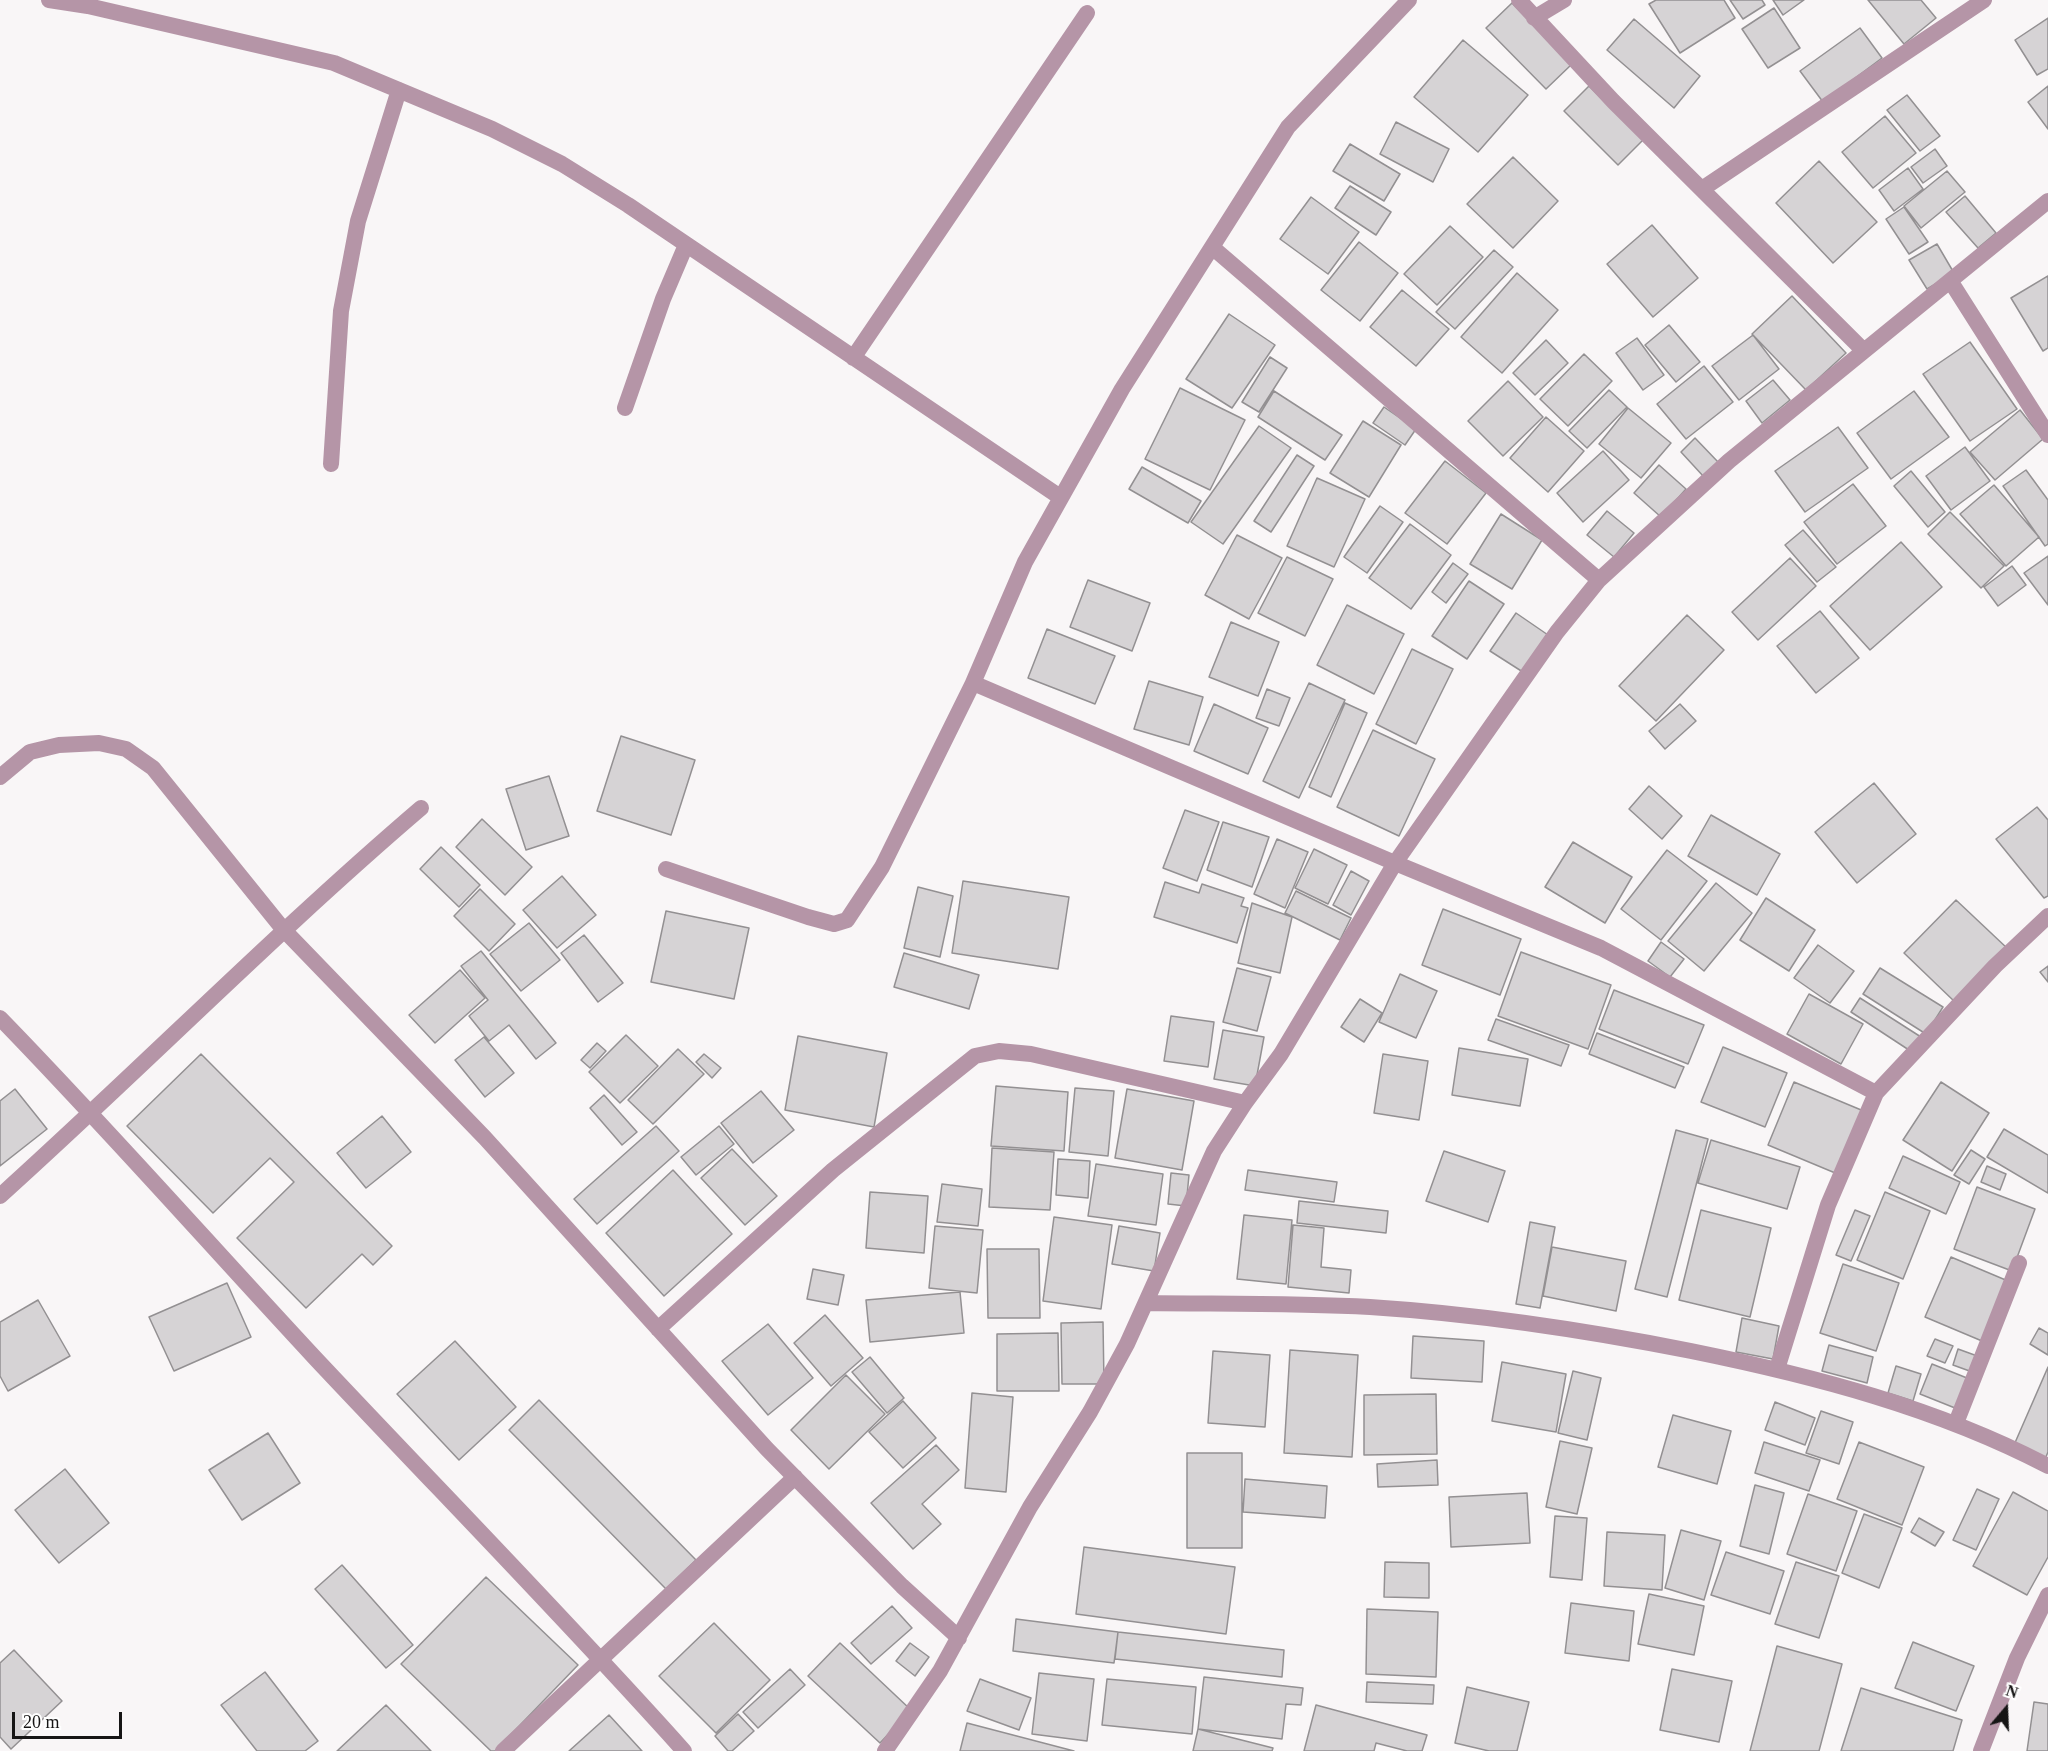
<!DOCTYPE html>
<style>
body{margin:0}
#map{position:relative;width:2048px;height:1751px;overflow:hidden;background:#f9f6f7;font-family:"Times New Roman",serif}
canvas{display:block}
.north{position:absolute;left:1976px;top:1679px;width:60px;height:60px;-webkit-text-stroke:4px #fff;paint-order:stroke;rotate:19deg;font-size:16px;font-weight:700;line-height:24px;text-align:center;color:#161515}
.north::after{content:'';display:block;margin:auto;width:21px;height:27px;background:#161515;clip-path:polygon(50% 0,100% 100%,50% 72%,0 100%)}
.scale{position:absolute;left:12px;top:1712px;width:110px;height:27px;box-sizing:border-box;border:3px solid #161515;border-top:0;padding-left:8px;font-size:18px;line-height:21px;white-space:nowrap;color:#161515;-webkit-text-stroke:4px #fff;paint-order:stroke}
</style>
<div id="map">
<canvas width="2048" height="1751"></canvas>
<div class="north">N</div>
<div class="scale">20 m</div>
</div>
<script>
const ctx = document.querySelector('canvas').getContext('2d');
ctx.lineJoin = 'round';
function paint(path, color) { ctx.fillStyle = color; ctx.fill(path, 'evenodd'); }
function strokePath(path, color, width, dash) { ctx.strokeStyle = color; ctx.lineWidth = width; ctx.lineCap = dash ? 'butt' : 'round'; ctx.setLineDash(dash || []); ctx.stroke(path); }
const building = new Path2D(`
 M1656,0H1724L1735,18L1680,53L1649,4Z
 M1730,0H1762L1765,5L1743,19Z
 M1773,0H1804L1783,15Z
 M1868,0H1921L1936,18L1904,44Z
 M1512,3L1572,64L1546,89L1486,28Z
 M1774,8L1800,48L1768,68L1742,29Z
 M2048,18V69L2037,75L2015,40Z
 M1634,19L1700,76L1674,108L1607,50Z
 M1860,28L1882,58L1823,102L1800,71Z
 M1463,40L1528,95L1478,152L1414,97Z
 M1589,86L1643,140L1618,165L1564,111Z
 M2048,86V129L2028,102Z
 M1907,95L1940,136L1920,151L1887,110Z
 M1885,116L1916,153L1873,188L1842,152Z
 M1396,122L1449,149L1433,182L1380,154Z
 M1350,144L1400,174L1384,201L1333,171Z
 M1935,149L1947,166L1923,183L1911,167Z
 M1513,157L1558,201L1513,248L1467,204Z
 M1819,161L1877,222L1833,263L1776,203Z
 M1908,168L1923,189L1894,211L1879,190Z
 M1947,171L1965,192L1921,228L1904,206Z
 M1350,186L1391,212L1376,235L1335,208Z
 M1965,196L1996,233L1978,248L1946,212Z
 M1311,197L1359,232L1328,274L1280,239Z
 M1904,207L1928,242L1909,254L1886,219Z
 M1652,225L1698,278L1653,317L1607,264Z
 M1450,226L1483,257L1437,305L1404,274Z
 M1359,242L1398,273L1360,321L1321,290Z
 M1937,244L1954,273L1927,289L1909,260Z
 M1494,250L1513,267L1455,329L1436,312Z
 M1517,273L1558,310L1502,373L1461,337Z
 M2048,276V348L2043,351L2011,298Z
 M1402,290L1449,329L1416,366L1370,327Z
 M1792,296L1846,353L1806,390L1752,334Z
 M1229,314L1275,345L1232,408L1186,379Z
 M1669,325L1700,362L1676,382L1645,345Z
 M1753,335L1779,369L1739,400L1712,366Z
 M1637,338L1664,375L1643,390L1616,353Z
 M1546,340L1568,363L1535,395L1513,373Z
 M1970,342L2017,409L1970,441L1923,374Z
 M1584,354L1612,381L1568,426L1540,399Z
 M1270,357L1287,368L1259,412L1242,402Z
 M1704,366L1733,402L1686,439L1657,404Z
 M1773,380L1790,400L1762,423L1746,401Z
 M1508,381L1543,417L1503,456L1468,421Z
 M1180,388L1245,420L1210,490L1145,459Z
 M1609,390L1627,407L1587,448L1569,431Z
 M1274,391L1342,435L1325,460L1258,417Z
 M1914,391L1949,437L1891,479L1857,433Z
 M1384,407L1416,429L1405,445L1373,423Z
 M1628,408L1671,443L1641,478L1599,444Z
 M2020,410L2043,439L1995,480L1970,452Z
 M1546,417L1584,451L1548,492L1510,458Z
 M1363,421L1401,445L1369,497L1330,473Z
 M1259,426L1291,448L1223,544L1191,522Z
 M1838,427L1868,468L1805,512L1775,471Z
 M1695,438L1719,463L1704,477L1681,452Z
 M1965,447L1990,481L1951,510L1926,476Z
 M1603,451L1629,480L1583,522L1557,493Z
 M1297,455L1314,466L1271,532L1254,521Z
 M1445,461L1486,493L1447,544L1405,513Z
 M1659,465L1686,489L1661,517L1634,493Z
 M1142,467L1201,501L1188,523L1129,489Z
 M2026,470L2048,500V544L2045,546L2003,486Z
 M1911,471L1945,512L1928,527L1894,486Z
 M1317,478L1365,499L1334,567L1287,546Z
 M1853,484L1886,526L1837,564L1804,522Z
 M1994,485L2039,537L2006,566L1960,514Z
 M1380,506L1403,522L1367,573L1344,557Z
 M1607,511L1634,533L1614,557L1587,535Z
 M1950,512L2004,566L1981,588L1928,534Z
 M1501,514L1542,540L1512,589L1470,564Z
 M1410,524L1451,555L1411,609L1369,578Z
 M1803,530L1836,567L1817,582L1785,545Z
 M1237,535L1282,558L1249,619L1205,595Z
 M1901,542L1942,587L1870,650L1830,606Z
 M2048,556V605L2024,573Z
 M1287,557L1333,579L1305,636L1258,613Z
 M1790,558L1816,586L1758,640L1732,612Z
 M1453,563L1468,574L1446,603L1432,592Z
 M2012,566L2026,585L1998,606L1984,587Z
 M1088,580L1150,603L1132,651L1070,627Z
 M1469,581L1504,604L1467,659L1432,636Z
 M1347,605L1404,634L1374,694L1317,665Z
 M1820,611L1859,658L1816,693L1777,646Z
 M1516,613L1551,637L1526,674L1490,651Z
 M1687,615L1724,650L1656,721L1619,686Z
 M1231,622L1279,642L1258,696L1209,677Z
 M1047,629L1115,656L1095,704L1028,678Z
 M1412,649L1453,669L1416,744L1376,724Z
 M1149,681L1203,697L1189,745L1134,729Z
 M1309,683L1345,700L1299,798L1263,781Z
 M1267,689L1290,698L1279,726L1256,718Z
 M1345,703L1367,713L1331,797L1309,787Z
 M1214,704L1268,728L1248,774L1194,751Z
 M1680,704L1696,721L1665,749L1649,731Z
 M1373,730L1435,759L1399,836L1337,807Z
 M621,736L695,760L671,835L597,811Z
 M549,776L569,836L526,850L506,789Z
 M1874,783L1916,834L1857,883L1815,832Z
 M1649,786L1682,816L1662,839L1629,809Z
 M2037,807L2048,820V896L2044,898L1996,839Z
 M1185,810L1219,822L1197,881L1163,868Z
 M1711,815L1780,854L1757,895L1688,856Z
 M482,819L532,867L505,895L456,847Z
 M1223,822L1269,837L1252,887L1207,870Z
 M1277,839L1308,852L1285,908L1254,894Z
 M1573,842L1632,877L1605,923L1545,887Z
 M441,847L480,885L459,907L420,869Z
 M1314,849L1347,865L1328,904L1295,888Z
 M1667,850L1707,881L1661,940L1621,909Z
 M1351,871L1369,881L1351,915L1333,905Z
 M562,876L596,915L557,948L523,910Z
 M963,881L1069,897L1058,969L952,953Z
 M1165,882L1199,893L1202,884L1244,898L1241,906L1248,908L1237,943L1154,917Z
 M1716,883L1752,913L1704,971L1668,941Z
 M918,887L953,896L940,957L904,948Z
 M480,889L515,924L489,951L454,916Z
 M1296,891L1351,918L1340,940L1285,913Z
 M1766,898L1815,930L1789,971L1740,940Z
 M1956,900L2008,949L1956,1003L1904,953Z
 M1252,903L1292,917L1280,973L1238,963Z
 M1443,909L1521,939L1500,995L1422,965Z
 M666,911L749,928L734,999L651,982Z
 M529,923L560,960L521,991L490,954Z
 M584,935L623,983L598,1002L561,953Z
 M1661,942L1684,959L1670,977L1648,961Z
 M1818,945L1854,971L1830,1003L1794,978Z
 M481,951L556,1043L536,1059L509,1025L489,1041L469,1016L488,1000L461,966Z
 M1521,952L1611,985L1588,1049L1498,1016Z
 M904,953L979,975L969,1009L894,987Z
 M2048,966V982L2040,972Z
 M1237,968L1271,977L1257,1031L1223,1022Z
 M1880,968L1943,1007L1926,1034L1863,994Z
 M460,970L485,998L435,1043L409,1015Z
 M1400,974L1437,991L1416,1038L1379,1022Z
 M1614,990L1704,1025L1688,1064L1599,1029Z
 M1809,994L1863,1024L1841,1064L1787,1034Z
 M1860,998L1921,1037L1912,1052L1851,1012Z
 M1360,999L1382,1013L1364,1042L1341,1027Z
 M1171,1016L1214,1022L1208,1067L1164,1061Z
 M1496,1019L1569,1045L1561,1066L1488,1040Z
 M1223,1030L1264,1037L1255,1086L1214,1079Z
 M1597,1033L1684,1067L1675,1088L1589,1054Z
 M626,1035L658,1066L620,1103L589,1072Z
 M798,1036L887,1053L874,1127L785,1110Z
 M484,1037L514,1073L485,1097L455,1060Z
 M597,1043L606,1051L590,1068L581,1060Z
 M1723,1047L1787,1073L1765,1127L1701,1102Z
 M1459,1048L1528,1059L1520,1106L1452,1095Z
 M678,1049L704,1074L653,1124L628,1100Z
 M201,1054L392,1246L373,1265L362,1254L306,1308L237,1238L294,1182L270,1158L213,1213L127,1126Z
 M704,1054L721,1068L712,1078L696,1062Z
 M1383,1054L1428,1061L1419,1120L1374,1113Z
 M1794,1082L1866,1112L1840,1175L1768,1145Z
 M1941,1082L1989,1113L1952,1171L1903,1140Z
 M996,1086L1068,1092L1064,1151L991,1146Z
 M1075,1088L1114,1091L1108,1156L1069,1152Z
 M15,1089L47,1129L0,1166V1101Z
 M1127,1089L1194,1101L1182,1170L1115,1158Z
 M761,1091L794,1130L753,1163L721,1123Z
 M604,1095L637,1132L622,1145L590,1108Z
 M382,1116L411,1152L366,1188L337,1153Z
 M656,1126L679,1151L597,1224L574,1199Z
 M719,1126L734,1144L696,1175L681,1157Z
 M2004,1129L2048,1155V1193L1987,1157Z
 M1676,1130L1708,1139L1667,1297L1635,1289Z
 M1711,1140L1800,1167L1787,1209L1698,1183Z
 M992,1148L1054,1152L1050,1210L989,1207Z
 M732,1149L777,1196L745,1225L701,1178Z
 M1971,1150L1985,1159L1969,1184L1954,1175Z
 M1444,1151L1505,1171L1488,1222L1426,1201Z
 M1903,1156L1960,1182L1946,1214L1889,1188Z
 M1058,1159L1090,1161L1088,1198L1056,1195Z
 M1096,1164L1163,1174L1156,1225L1088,1216Z
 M1987,1166L2006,1174L2000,1190L1981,1182Z
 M673,1170L732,1234L664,1296L606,1233Z
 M1248,1170L1337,1182L1334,1202L1245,1190Z
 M1171,1173L1189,1175L1186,1206L1168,1204Z
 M942,1184L982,1189L978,1226L937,1222Z
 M1977,1187L2035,1209L2012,1271L1954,1249Z
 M870,1192L928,1196L924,1253L866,1248Z
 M1885,1192L1930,1211L1903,1279L1857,1260Z
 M1299,1201L1388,1211L1386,1233L1297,1223Z
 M1701,1210L1771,1228L1750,1317L1679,1300Z
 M1855,1210L1870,1216L1851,1261L1836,1255Z
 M1244,1215L1292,1220L1286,1284L1237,1279Z
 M1054,1217L1112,1225L1101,1309L1043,1301Z
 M1530,1222L1555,1227L1540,1308L1516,1304Z
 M1293,1225L1324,1228L1321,1267L1351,1270L1349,1293L1288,1287Z
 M935,1226L983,1230L977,1293L929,1288Z
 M1119,1226L1160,1233L1154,1271L1112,1264Z
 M1552,1247L1626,1261L1616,1311L1543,1296Z
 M987,1249H1039L1040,1318H988Z
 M1951,1257L2008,1281L1982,1341L1925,1317Z
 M1843,1264L1899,1283L1876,1351L1820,1333Z
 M813,1269L844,1275L838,1305L807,1299Z
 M227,1283L251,1337L174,1371L149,1317Z
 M960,1292L964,1333L870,1342L866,1300Z
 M38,1300L70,1356L8,1391L0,1376V1322Z
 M825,1315L863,1358L831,1386L794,1343Z
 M1742,1318L1779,1326L1773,1359L1736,1352Z
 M1103,1322L1104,1384H1062L1061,1323Z
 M768,1324L813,1378L768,1415L722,1361Z
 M2039,1328L2048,1333V1355L2030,1344Z
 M1058,1333L1059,1391H997V1334Z
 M1413,1336L1484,1341L1482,1382L1411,1378Z
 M1935,1339L1953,1346L1945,1363L1927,1356Z
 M455,1341L516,1407L459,1460L397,1394Z
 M1829,1345L1873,1357L1867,1383L1822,1371Z
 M1958,1349L1980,1357L1975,1373L1953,1365Z
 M1290,1350L1358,1355L1352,1457L1284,1453Z
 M1213,1351L1270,1355L1265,1427L1208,1423Z
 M870,1357L904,1398L887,1413L852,1372Z
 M1502,1362L1566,1374L1556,1432L1492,1421Z
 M1932,1364L1972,1380L1960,1410L1920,1394Z
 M1896,1366L1921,1374L1913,1401L1888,1393Z
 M2048,1367V1452L2045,1459L2014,1445Z
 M1573,1371L1601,1378L1587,1440L1558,1433Z
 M846,1375L885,1414L829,1469L791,1430Z
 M972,1393L1013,1397L1006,1492L965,1488Z
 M1436,1394L1437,1454L1364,1455V1395Z
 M539,1400L696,1560L666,1589L509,1430Z
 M903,1401L936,1438L903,1468L869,1432Z
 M1775,1402L1815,1418L1805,1445L1765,1430Z
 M1821,1411L1853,1422L1839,1464L1806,1453Z
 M1673,1415L1731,1431L1717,1484L1658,1467Z
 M268,1433L300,1483L242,1520L209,1470Z
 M1560,1441L1592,1448L1577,1514L1546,1507Z
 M1764,1442L1820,1460L1809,1491L1755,1473Z
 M1859,1442L1924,1467L1902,1525L1837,1499Z
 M936,1445L959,1470L922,1504L941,1524L913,1549L871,1503Z
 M1187,1453H1242V1548H1187Z
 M1437,1460L1438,1485L1378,1487L1377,1464Z
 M65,1469L109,1523L59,1563L15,1510Z
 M1245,1479L1327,1486L1325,1518L1243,1512Z
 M1755,1485L1784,1493L1769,1554L1740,1546Z
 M1977,1489L1999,1499L1976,1550L1953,1540Z
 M2013,1492L2048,1511V1557L2027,1595L1973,1566Z
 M1527,1493L1530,1543L1451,1547L1449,1497Z
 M1808,1494L1857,1511L1836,1571L1787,1554Z
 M1864,1514L1902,1528L1879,1588L1842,1573Z
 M1555,1516L1587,1518L1582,1580L1550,1577Z
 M1919,1518L1944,1532L1935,1546L1911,1532Z
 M1681,1530L1721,1541L1704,1600L1665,1588Z
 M1607,1532L1665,1535L1662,1590L1604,1586Z
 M1084,1547L1235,1567L1226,1634L1076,1614Z
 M1726,1552L1784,1571L1770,1614L1711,1595Z
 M1385,1562L1429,1563V1598L1384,1597Z
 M1796,1562L1839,1576L1819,1638L1775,1624Z
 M342,1565L413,1645L386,1668L315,1589Z
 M486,1577L578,1665L495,1751H491L401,1664Z
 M1649,1594L1704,1606L1694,1655L1638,1644Z
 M1571,1603L1634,1611L1629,1661L1565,1653Z
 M892,1606L912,1628L871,1664L851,1643Z
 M1367,1609L1438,1612L1436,1677L1366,1674Z
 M1016,1619L1118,1632L1114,1663L1013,1651Z
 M714,1623L770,1680L716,1733L659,1676Z
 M1118,1632L1284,1650L1282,1677L1115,1659Z
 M1913,1642L1974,1666L1956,1711L1895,1688Z
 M840,1643L911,1710L880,1743L808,1676Z
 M910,1643L929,1657L915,1676L896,1661Z
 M1777,1646L1842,1664L1819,1751H1750Z
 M14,1650L62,1701L11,1749L0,1737V1663Z
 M790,1669L805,1685L758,1728L743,1712Z
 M1672,1669L1732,1681L1719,1742L1660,1730Z
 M265,1672L318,1741L305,1751H257L221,1705Z
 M1039,1673L1094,1679L1087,1741L1032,1734Z
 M1204,1677L1303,1688L1301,1705L1286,1704L1282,1739L1198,1729Z
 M980,1679L1031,1698L1019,1730L967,1711Z
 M1107,1679L1196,1687L1192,1734L1102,1725Z
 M1367,1682L1434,1685L1433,1704L1366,1702Z
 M1467,1687L1529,1702L1517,1751H1489L1455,1743Z
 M1861,1688L1962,1720L1953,1751H1841Z
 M2034,1702L2048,1704V1751H2027Z
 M386,1705L431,1751H337Z
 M1316,1705L1427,1735L1422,1751H1407L1376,1743L1374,1751H1304Z
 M738,1714L754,1731L732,1751H728L715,1736Z
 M609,1715L642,1751H569Z
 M967,1723L1074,1751H960Z
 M1198,1729L1273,1748L1272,1751H1193Z`);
paint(building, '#d6d3d5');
strokePath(building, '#939092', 1.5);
strokePath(new Path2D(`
 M49,0L88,6L334,63L492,129L562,164L628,205L1060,497
 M1519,0L1613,101L1863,350
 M1534,18L1564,0
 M1702,189L1984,0
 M1212,247L1599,580
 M1951,282L2048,435
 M853,358L1087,13
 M625,408L663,299L686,245
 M331,464L341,311L358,221L399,90
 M973,683L1395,863L1601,948L1876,1093
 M0,777L30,752L59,745L99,743L126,749L153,768L283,929L485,1138L767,1449L902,1586L959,1638
 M666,869L808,917L834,924L847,920L882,867L973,683L1025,562L1122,389L1288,127L1409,0
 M0,1018C108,1129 210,1245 315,1358C438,1489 564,1617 684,1751
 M0,1196C142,1068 276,932 421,808
 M1147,1303C1221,1304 1296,1303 1370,1307C1478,1314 1585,1330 1691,1351C1814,1376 1937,1408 2048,1466
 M658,1329L833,1170L975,1056L999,1051L1031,1054L1245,1103
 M1777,1369L1828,1205L1876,1093L1995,966L2048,916
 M1956,1423L2019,1263
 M503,1751L795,1477
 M885,1751L940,1671L1030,1507L1090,1412L1127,1344L1214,1151L1245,1103L1281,1054L1395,863L1557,632L1599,580L1729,461L2048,201`), '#b595a7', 16);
strokePath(new Path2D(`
 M1981,1751L2017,1658L2048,1595`), '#b595a7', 16);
</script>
